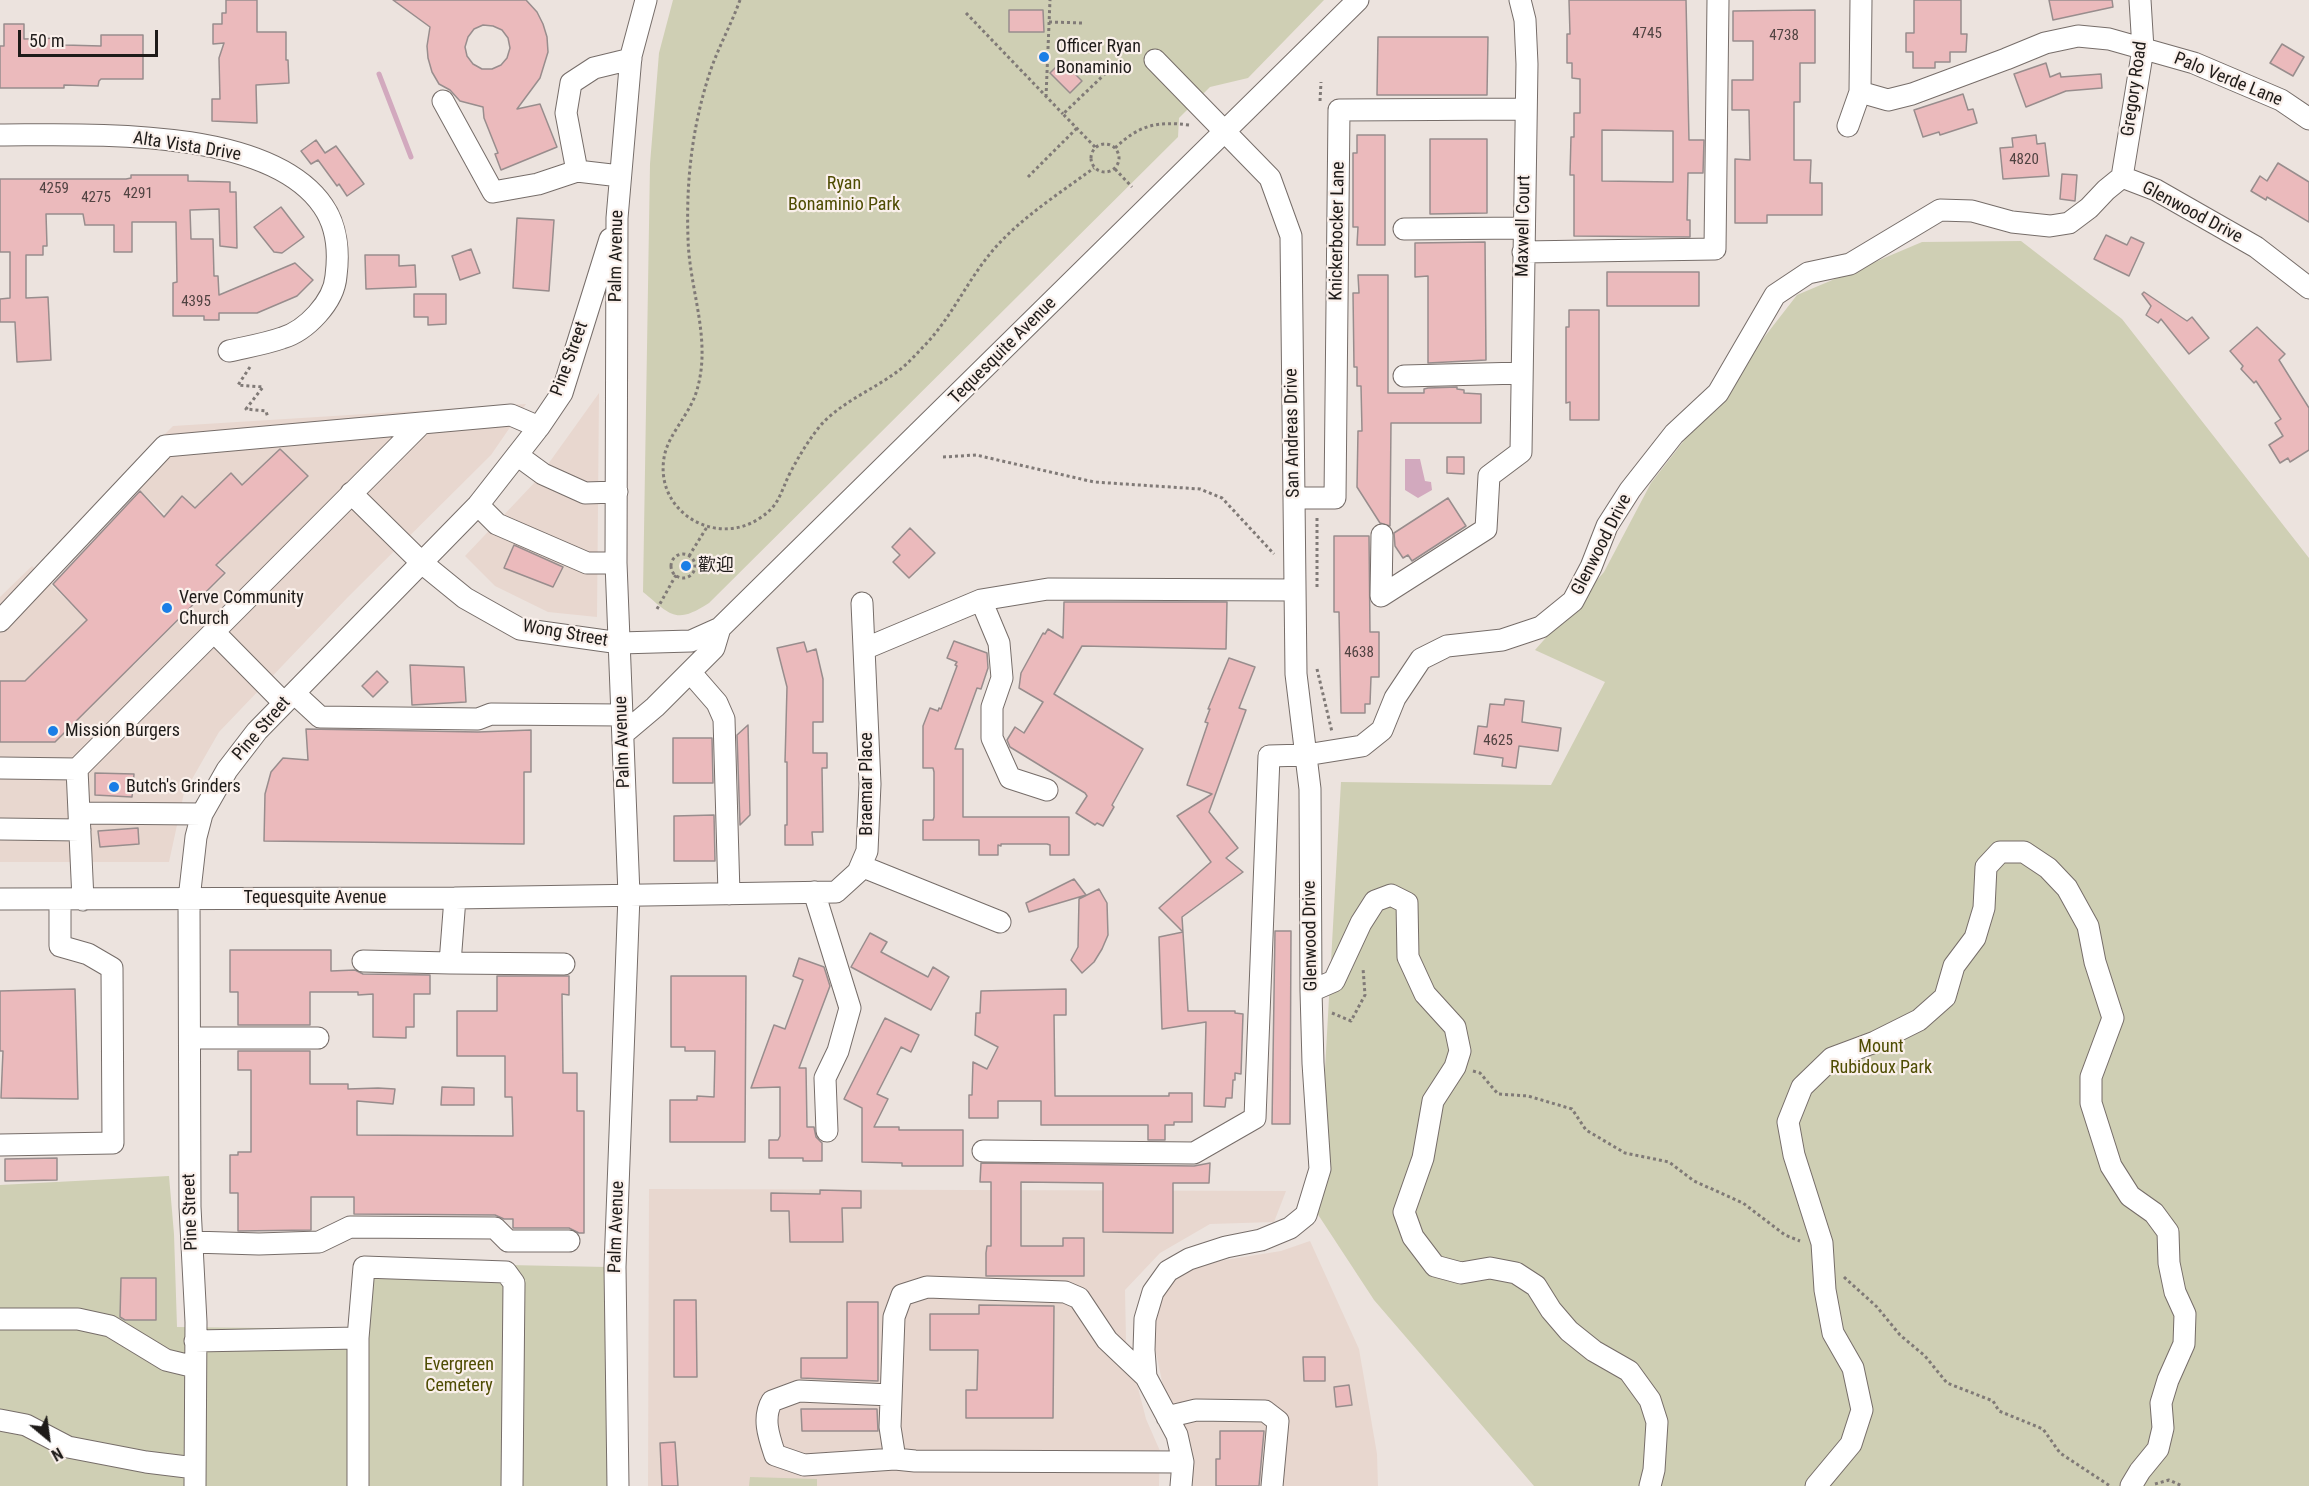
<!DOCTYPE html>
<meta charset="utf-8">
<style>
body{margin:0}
#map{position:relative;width:2309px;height:1486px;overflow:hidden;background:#ece3de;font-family:"Roboto Condensed",sans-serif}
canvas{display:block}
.north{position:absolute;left:18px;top:1408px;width:60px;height:60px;-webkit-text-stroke:4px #faf0eb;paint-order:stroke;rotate:151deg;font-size:16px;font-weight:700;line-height:24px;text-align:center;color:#1e1b19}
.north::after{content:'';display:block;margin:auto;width:21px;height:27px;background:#1e1b19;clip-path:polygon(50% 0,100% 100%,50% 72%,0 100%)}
.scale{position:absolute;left:18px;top:30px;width:140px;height:27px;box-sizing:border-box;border:3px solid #1e1b19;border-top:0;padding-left:8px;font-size:18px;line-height:21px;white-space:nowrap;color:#1e1b19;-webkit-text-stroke:4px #faf0eb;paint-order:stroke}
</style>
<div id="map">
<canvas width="2309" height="1486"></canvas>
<div class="north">N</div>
<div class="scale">50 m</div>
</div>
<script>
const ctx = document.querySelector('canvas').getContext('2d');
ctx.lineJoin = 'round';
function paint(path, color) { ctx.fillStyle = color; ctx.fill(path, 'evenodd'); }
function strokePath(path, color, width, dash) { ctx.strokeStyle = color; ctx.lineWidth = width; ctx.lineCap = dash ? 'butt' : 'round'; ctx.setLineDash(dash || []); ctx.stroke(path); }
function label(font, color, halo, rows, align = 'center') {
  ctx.font = font + ' "Roboto Condensed","Noto Sans SC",sans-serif'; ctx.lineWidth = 4.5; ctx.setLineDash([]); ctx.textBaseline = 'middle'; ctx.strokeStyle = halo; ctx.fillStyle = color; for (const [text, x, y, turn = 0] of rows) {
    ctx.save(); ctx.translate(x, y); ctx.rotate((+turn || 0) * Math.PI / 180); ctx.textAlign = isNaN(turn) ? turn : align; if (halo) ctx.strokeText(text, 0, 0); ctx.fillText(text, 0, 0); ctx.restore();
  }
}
paint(new Path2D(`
 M599,393L597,617L548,612L495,586L465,556L536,481Z
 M526,404L491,455L348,597L219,732L184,793L169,862H0V597L32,566L133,666L227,573L124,475L173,426Z
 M649,1189L1286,1191L1274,1222L1210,1224L1160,1253L1125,1290L1126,1341L1146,1419L1160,1451L1159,1486H648Z
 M1310,1241L1359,1349L1377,1454L1378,1486H1193V1469L1187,1431L1164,1391L1153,1338L1155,1308L1166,1286L1194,1265L1281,1251Z`), '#e8d7cf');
paint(new Path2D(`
 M673,0H1324L1248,78L1210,87L1179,118L1178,137L709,603C675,625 671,615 643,592L650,164L659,53Z
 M2021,241L2122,319L2309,558V1486H1534L1374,1300L1317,1213L1341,782L1551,785L1605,682L1535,650L1604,572L1651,483L1797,295L1922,242Z
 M169,1176L174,1234L177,1327L349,1329L358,1262L607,1267L610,1486H0V1185Z
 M750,1477L817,1479V1486H749Z`), '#cfcfb4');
paint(new Path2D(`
 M1405,459H1420L1425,481L1431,482L1432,490L1418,498L1405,490Z`), '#d2a9be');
strokePath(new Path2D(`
 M379,74L411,157`), '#d2a9be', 5);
const building = new Path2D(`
 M226,0H257V32H286V60H288L289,83L256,85L257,123L212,121V99H220L219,58L224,43L213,44V24H222V13H226Z
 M393,0H526L537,12L543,24L547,37L548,52L540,78L517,109L540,104L557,147L501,170L495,154L498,153L484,118L483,107L460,101L450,90L439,84L432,72L428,58L427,46L430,27ZM483,25L493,26L502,30L508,38L510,48L507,58L501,65L492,69H482L473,64L467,56L465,47L468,37L474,29Z
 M1569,0H1686L1689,140H1704L1703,173H1688L1687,220H1690V237L1574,236V175H1570L1571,137H1574V113H1580V79L1572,78V63H1567V34H1570ZM1602,130L1673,131V182L1602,181Z
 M1914,0H1961V34H1967L1966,52H1950V62H1935V68H1913V52H1906V33H1914Z
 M2049,0H2112L2113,7L2053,20Z
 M1009,10H1043L1044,32H1009Z
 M1815,10V63H1800V102H1794V160H1811L1810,183H1822V215H1767V223H1735V159L1750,160L1749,110H1732V80H1753V41H1733V11Z
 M4,24H24V39L64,38V45L101,46V35H143V79H101L99,81L98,86L64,85V88H0V46H4Z
 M1378,37H1488L1487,95H1377Z
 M2282,44L2304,57L2293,76L2270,63Z
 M1062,61L1082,81L1070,93L1050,73Z
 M2046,63L2050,77L2060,73L2061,77L2101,74L2102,88L2066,91L2026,107L2014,74Z
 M1963,94L1968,110L1973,109L1977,123L1940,135L1939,132L1923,137L1914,110Z
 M1357,135H1385V245H1357L1358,227H1353V153H1357Z
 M2036,135L2037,144L2045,143L2049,176L2003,179L2000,148L2013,147L2012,138Z
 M1430,139H1487V213L1430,214Z
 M316,140L325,153L336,146L364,184L347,196L339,184L337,186L318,160L311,164L301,151Z
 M2278,163L2309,182V222L2267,197L2266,200L2251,191L2260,176L2267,181Z
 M2062,174L2077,175L2075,201L2060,199Z
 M131,175H188V181L230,182V192H236L237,248L220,246L219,209L190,210L191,239H213L214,276H218L219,295L295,263L313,280L297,296L257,313H219V320H204V316H173V283L177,282L176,222H132V252H114V225H85L83,214H46L47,246H43V255H26V298L48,297L51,360L17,362L15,322H0V299L10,298V252H0V179H126L131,178Z
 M281,207L304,237L282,253L274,252L254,227Z
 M517,218L554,220L549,291L513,288Z
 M2106,235L2127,245L2131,237L2144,243L2129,276L2094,259Z
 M1485,242L1486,360L1428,363V276L1415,277V243Z
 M471,249L480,273L460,280L452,256Z
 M365,255H399V266L415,265L416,287L366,289Z
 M1607,272H1699V306H1607Z
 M1358,275H1388V393H1424V389L1428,388L1457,387V389L1464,390V393L1481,394V423H1391L1390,526L1380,523L1357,487L1358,431H1362L1361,386H1357V367H1354L1353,293H1359Z
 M2144,292L2187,321L2192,317L2209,338L2189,354L2161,319L2158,323L2146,315L2151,306L2142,294Z
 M414,294H446V324L428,325V317H414Z
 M1569,310H1599V420H1570V402L1566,403V327H1569Z
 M2257,327L2285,354L2279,360L2309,408V450L2290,462L2288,458L2280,463L2269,445L2283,436L2275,423L2281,419L2256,381L2254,383L2241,369L2243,366L2230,351Z
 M280,449L308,476L216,565L225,573L55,742H0V681H25L87,620L53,584L140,491L164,517L182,496L195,508L231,473L242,485Z
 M1447,457H1464V474L1447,473Z
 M1448,498L1466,526L1412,561L1408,555L1403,558L1395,546L1394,533Z
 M910,528L935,553L909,578L893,562L900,555L892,547Z
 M1334,536H1369L1370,632H1379V677H1371L1370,704H1365V713H1341L1339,612H1334Z
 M514,545L563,567L553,587L504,568Z
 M1064,602H1227L1226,649L1082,646L1054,694L1143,749L1112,805L1114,807L1103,826L1097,823L1095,825L1076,813L1087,796L1085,793L1010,747L1007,740L1015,727L1024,733L1043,702L1019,688L1021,673L1043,633L1045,634L1048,629L1063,638Z
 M954,641L987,653L988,668L981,689L977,688L955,749H963V817H1069V855H1050V845L1047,844H1001V846L998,845V855H979V840H923V820H933L934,817V772L933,768H923V726L930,708L938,711L939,708L941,709L957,666L955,665L957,662L947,658Z
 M804,642L807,652L816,649L823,679V722H813V753H827V768H822L823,832H812L813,845H785V825H787V762H785L787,687L777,648Z
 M1229,658L1255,667L1239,708L1246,710L1209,812L1238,848L1226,858L1243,872L1182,917L1188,1011H1235V1013L1243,1014L1241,1074L1235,1073V1080H1233L1232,1098H1226L1225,1107L1204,1106L1206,1022L1162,1029L1159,937L1183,932L1159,908L1211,862L1177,816L1212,794L1187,785L1208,723L1205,722L1210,709H1208Z
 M410,665L464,667L466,702L412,705Z
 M377,671L388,682L373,697L362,686Z
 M1505,699L1524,701L1522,722L1561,728L1558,751L1519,746L1516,768L1502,766L1503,758L1474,754L1478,726L1487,727L1490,704L1504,705Z
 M748,725L750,815L740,825L737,735Z
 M306,729L478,732L531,730V772H524V844L264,841L265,794L271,772L283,758L308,760Z
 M673,738H712L713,783H673Z
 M95,773L134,774L132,797L95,795Z
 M714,815L715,861H674V816Z
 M138,828L139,844L100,847L98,831Z
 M1074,879L1086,895L1029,912L1026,903Z
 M1099,889L1107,903L1108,935L1102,949L1094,962L1082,973L1071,960L1078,947L1079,899Z
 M1275,931H1291L1290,1124H1272Z
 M870,933L887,942L881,952L928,977L933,967L949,977L931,1010L851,967Z
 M230,950H331V971L355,970L363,974L430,975V994H414V1027H406V1038L373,1037V994L358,995V992H310V1025H238V992H230Z
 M799,958L824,967L830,986L799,1068H806L807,1127H814L816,1137L822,1143V1161H803V1158H769V1140H778L780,1136V1087L751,1088L774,1025L785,1029L803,980L793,976Z
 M497,976H569V995L562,994L563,1073H577V1111H584V1233H579L569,1228H513V1219H504L495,1215L354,1214V1197H311V1230L238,1231V1193H230V1155H238V1152H251V1070H238V1051H310V1084H348V1089L378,1088L395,1089L393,1104L357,1101V1135L513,1136L512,1097H505V1056H457V1011H497Z
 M671,976H746L745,1142H670V1100H697V1096L714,1097L715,1051H685V1047H671Z
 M75,989L78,1099L1,1098L3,1051H0V991Z
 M1066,989V1015H1054L1055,1096H1169V1093H1192V1122H1174V1125H1165V1140H1148V1125H1041V1101H998V1118H969V1095H972L973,1062L987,1069L998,1047L975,1035L976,1013H980L981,991Z
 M885,1018L919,1035L911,1052L901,1047L877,1094L888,1099L874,1127H899V1130H963V1166H902V1163L862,1162V1108L844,1099Z
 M442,1087L474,1088V1105H441Z
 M57,1158V1180L5,1181V1159Z
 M981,1163L1194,1166L1210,1163L1209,1183H1173V1233L1103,1232V1183L1021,1182V1246H1063V1238H1084V1276H986V1253L987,1246H991V1182H980Z
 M820,1190L861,1191V1208H842L843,1242H790L789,1211H771V1193L820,1194Z
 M121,1278H156V1320H125L120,1317Z
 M674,1300H696L697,1377H674Z
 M847,1302H878V1381L801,1378V1358H847Z
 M979,1305L1054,1306L1053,1418H966V1390H977L978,1350H930V1314H979Z
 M1303,1357H1325V1381H1304Z
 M1349,1385L1352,1405L1336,1407L1334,1387Z
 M801,1409H877L878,1431H802Z
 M1220,1431H1264L1259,1486H1216V1459H1220Z
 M675,1442L678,1486H662L660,1443Z`);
paint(building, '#ebbabc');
strokePath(building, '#988d8d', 1.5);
const minor = new Path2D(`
 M1155,60L1270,178L1291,236L1296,674L1310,789L1311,991L1313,1063L1320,1169L1306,1215L1290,1228L1261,1240L1226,1247L1189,1259L1168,1271L1153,1292L1145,1319L1144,1350L1146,1377L1177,1435L1183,1462L1181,1486
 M1860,92L1888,100L1912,94L2006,59L2045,43L2078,36L2109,39L2194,63L2281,100L2309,119
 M443,101L493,192L538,184L577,171
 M1848,126L1860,92L1861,0
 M0,135C88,135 268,126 323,206C337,226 339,253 336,276C334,302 306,331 282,338C265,344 246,347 229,351
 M620,176L577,171L566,113L571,83L594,68L631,59
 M2122,177L2143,49L2140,0
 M1404,229L1524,228
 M1523,252L1715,249L1718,0
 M1404,376L1522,373
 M517,455L543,474L585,493L617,492
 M351,493L422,563L465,598L520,629L620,643L691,641L720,628L1358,0
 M1294,498H1335L1339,110L1526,109
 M478,505L497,524L587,563H616
 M1382,535L1381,596L1486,529L1489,476L1521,452L1527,64L1525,20L1520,0
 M981,600L999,643L1002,678L992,707V738L1010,778L1047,790
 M0,621L165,446L511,415L539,427
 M214,632L284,703
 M864,649L981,600L1048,589L1295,590
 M690,672L717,703L724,719L729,894
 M294,693L320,717L478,719L491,714L621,715
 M623,734L655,707L714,648L720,628
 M0,768L77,769
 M79,813L202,814
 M0,829L80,830
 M861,866L1000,922
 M814,892L850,1008L838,1051L825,1078L827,1131
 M455,898L450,963L564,964
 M0,899L455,898L836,892L858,872L867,851L870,784L862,603
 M83,900L77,769L422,423
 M363,961L450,963
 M1311,991L1334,981L1361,923L1375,901L1391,895L1407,903L1408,957L1425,994L1455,1027L1460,1051L1455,1067L1433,1101L1423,1158L1404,1212L1413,1237L1435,1266L1461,1273L1490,1268L1516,1273L1536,1286L1551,1310L1569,1331L1594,1351L1629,1371L1650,1400L1657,1422L1654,1470L1650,1486
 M190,1038H318
 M0,1145L113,1143L112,968L88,954L60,946V900
 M983,1151L1194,1153L1255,1118L1269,756L1306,755L1362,746L1382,730L1395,698L1421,659L1447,646L1502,640L1541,627L1573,601L1591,567L1607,526L1630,490L1674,434L1718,393L1775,295L1808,273L1850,264L1940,210L1972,211L2012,222L2050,226L2069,223L2089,208L2106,190L2122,177L2156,190L2256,247L2309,288
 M192,1242L259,1244L319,1242L350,1227L495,1228L508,1241H569
 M0,1319H78L110,1326L166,1360L195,1367
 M358,1338L364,1267L506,1272L514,1283L512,1486
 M195,1341L358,1338V1486
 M1146,1377L1107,1340L1079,1298L1065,1292L927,1287L902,1295L894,1317L890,1427L895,1459L915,1461L1183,1462
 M891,1395L799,1391L772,1401C762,1418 769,1437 775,1455L804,1465L895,1459
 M1167,1417L1196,1410L1265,1411L1278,1421L1272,1486
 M0,1420L26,1425L68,1447L146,1462L195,1468
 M195,1486L196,1322L190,1207L189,899L196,837L202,814L227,770L257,731L478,505L539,427L562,393L610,239
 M618,1486L615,1267L629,895L616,563L617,218L631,56L646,0
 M1816,1486L1851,1444L1862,1410L1853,1368L1833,1333L1825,1290L1822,1243L1794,1155L1788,1122L1802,1087L1832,1058L1875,1042L1919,1020L1945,997L1954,966L1975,938L1984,908L1986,867L2000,852H2024L2048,868L2067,888L2088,926L2095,962L2113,1018L2091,1077V1103L2111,1166L2130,1196L2154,1213L2168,1232L2169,1263L2175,1292L2185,1314L2184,1344L2168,1380L2161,1403L2163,1428L2158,1449L2140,1471L2131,1486`);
strokePath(minor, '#766d69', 23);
strokePath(new Path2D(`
 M740,0C731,25 718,48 710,72C692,127 686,181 688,238C689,290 713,341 696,393C689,415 667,436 664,458C655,512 716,548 760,518C780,505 780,493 790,473C799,456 808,441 820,426C841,402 873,390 898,371C908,364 917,353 926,344C953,315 968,279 994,249C1022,217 1060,193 1094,168
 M966,13L1063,114
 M1049,22L1083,23
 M1046,97L1050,0
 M1320,101L1321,82
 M1091 158a14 14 0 1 1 28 0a14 14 0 1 1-28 0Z
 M1095,147L1063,114L1108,71
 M1115,148C1139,125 1157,121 1189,125
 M1115,169L1132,187
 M1028,177L1077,128
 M250,367L238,385L263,387L246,409L266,411L268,418
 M943,457L976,455L1094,482L1200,489L1222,498L1274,554
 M671 566a12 12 0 1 1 24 0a12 12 0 1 1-24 0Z
 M689,556L707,527
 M1317,587V516
 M657,609L676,575
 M1317,669L1332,732
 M1332,1013L1351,1021L1365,995L1363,968
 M1473,1071L1480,1073L1498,1094L1528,1096L1572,1109L1586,1130L1625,1153L1669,1162L1694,1181L1743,1203L1785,1235L1800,1241
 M1844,1277L1877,1307L1900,1335L1925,1356L1947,1383L1993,1401L1999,1411L2043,1429L2060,1453L2110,1486
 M2155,1484L2169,1480L2182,1486`), '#807a77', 3, [3, 3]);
strokePath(minor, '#fff', 21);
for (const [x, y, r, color] of [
 [1044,57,6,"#1b7ee6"],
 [686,566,6,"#1b7ee6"],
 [167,608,6,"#1b7ee6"],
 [53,731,6,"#1b7ee6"],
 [114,787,6,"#1b7ee6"]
]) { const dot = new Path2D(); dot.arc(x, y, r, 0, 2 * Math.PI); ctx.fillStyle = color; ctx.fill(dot); strokePath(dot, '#faf0eb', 2); }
label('15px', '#514342', null, [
 ["4745",1647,34],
 ["4738",1784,36],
 ["4820",2024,160],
 ["4259",54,189],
 ["4291",138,194],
 ["4275",96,198],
 ["4395",196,302],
 ["4638",1359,653],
 ["4625",1498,741]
]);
label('18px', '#1e1b19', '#faf0eb', [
 ["Officer Ryan",1056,47],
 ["Bonaminio",1056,68],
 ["歡迎",698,566],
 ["Verve Community",179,598],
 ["Church",179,619],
 ["Mission Burgers",65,731],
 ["Butch's Grinders",126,787]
], 'left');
label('18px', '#1e1b19', '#faf0eb', [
 ["Palo Verde Lane",2228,80,22],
 ["Gregory Road",2135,89,-82],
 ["Alta Vista Drive",187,147,9],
 ["Glenwood Drive",2192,213,28],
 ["Maxwell Court",1524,226,-89],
 ["Knickerbocker Lane",1338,231,-89],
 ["Palm Avenue",617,256,-89],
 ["Tequesquite Avenue",1003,351,-45],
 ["Pine Street",570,359,-70],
 ["San Andreas Drive",1293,433,-91],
 ["Glenwood Drive",1602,545,-63],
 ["Wong Street",565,634,10],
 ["Pine Street",262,729,-49],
 ["Palm Avenue",623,742,-92],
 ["Braemar Place",867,784,-90],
 ["Tequesquite Avenue",315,898],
 ["Glenwood Drive",1311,936,-91],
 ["Pine Street",191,1212,-92],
 ["Palm Avenue",617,1227,-88]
]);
label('18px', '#4e4c02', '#faf0eb', [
 ["Ryan",844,184],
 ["Bonaminio Park",844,205],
 ["Mount",1881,1047],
 ["Rubidoux Park",1881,1068],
 ["Evergreen",459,1365],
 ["Cemetery",459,1386]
]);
</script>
